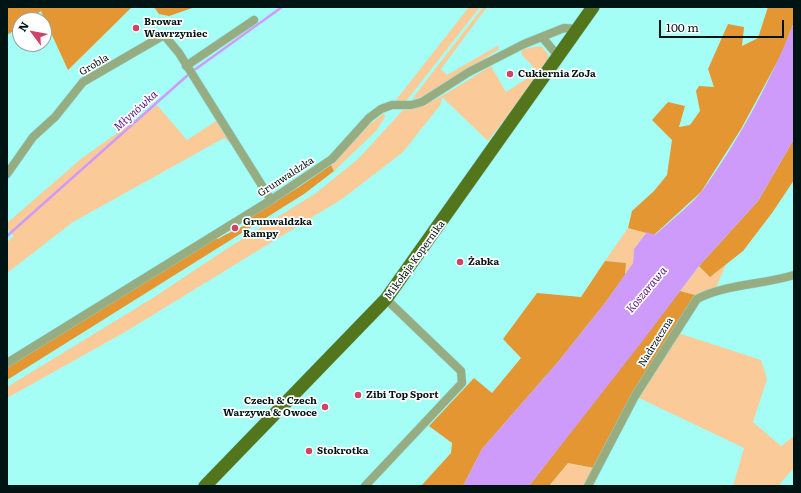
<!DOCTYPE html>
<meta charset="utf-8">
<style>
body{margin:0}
#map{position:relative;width:801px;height:493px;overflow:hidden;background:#a4fef6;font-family:Literata,serif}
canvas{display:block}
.frame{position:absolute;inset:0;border:8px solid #001413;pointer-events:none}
.north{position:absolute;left:12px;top:12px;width:40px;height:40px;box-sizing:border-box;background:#fff;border:1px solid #99a1a1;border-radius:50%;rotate:302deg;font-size:11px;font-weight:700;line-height:16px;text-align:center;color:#001413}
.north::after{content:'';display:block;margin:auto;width:14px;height:18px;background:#d14268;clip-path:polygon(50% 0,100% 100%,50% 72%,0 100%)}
.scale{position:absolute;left:659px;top:20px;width:125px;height:18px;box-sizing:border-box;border:2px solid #001413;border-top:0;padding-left:5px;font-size:12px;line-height:14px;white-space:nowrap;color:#001413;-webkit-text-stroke:3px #fff;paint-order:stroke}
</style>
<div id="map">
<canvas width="801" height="493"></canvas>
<div class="frame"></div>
<div class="north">N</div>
<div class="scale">100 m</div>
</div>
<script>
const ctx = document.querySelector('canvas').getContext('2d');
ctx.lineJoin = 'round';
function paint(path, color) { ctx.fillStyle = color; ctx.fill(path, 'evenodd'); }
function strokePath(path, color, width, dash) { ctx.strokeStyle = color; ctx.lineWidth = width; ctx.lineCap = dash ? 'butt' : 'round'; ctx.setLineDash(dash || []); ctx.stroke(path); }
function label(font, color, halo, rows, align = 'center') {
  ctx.font = font + ' Literata,serif'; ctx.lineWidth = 3.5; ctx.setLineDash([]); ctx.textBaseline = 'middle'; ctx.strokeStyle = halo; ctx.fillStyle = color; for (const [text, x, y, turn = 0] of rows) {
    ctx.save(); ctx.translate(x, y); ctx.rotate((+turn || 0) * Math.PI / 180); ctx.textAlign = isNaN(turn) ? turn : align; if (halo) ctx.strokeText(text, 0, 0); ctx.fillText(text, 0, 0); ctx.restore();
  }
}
paint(new Path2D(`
 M469,7H480L403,105H392Z
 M483,7H487L441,69L447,75L499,45L498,50L425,97L412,99Z
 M541,46L548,54L549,59L540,72L537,71L521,54L523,49Z
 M491,66L506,92L532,75L536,79L488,141L442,97L441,104L403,152L342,199L125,332L7,398V387L151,299L228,248L316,193L358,159L403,110C423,112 471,77 491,66Z
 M157,105L187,140L219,119L240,151L224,138L73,222L7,273V242L14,236L7,228V223L82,158Z
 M384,113L385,117L376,131L334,171L331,165L365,128Z
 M628,228L647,232L634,249L633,263L625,275L626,263L605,261Z
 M726,264L716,288L687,312L685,310L694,295L680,291L699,266L710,276Z
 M678,333L761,360L767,379L753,422L781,446L794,436V468L778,486H733L744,448L637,397Z
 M568,463L597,469L590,486H549Z`), '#facb98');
paint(new Path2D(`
 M7,7H132L68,70L41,11L28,20H20V26L9,34L7,33Z
 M154,7H195L169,16L159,14Z
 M768,7H794V22L782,53L741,129L701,192L654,235L628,228L632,211L654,191L667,175L672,140L652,120L668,102L685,106L679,127L690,125L700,111L696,91L699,86L714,87L708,69L728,24L744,27L742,46L758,38Z
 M794,139V180L772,213L743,251L710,277L699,266L758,201Z
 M331,165L334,171L304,194L7,380V367L216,237L218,239C227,233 237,230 247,224L245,219L299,187Z
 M605,261L626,263L625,275L605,303L558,362L482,449L463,486H421L451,453L452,443L429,426L474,378L492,393L521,358L503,339L537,293L581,297Z
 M680,291L695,295L632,395L594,468L568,463L549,486H529Z`), '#e39631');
paint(new Path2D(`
 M794,22V139L758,201L699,266L641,343L529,486H463L482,449L558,362L605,303L633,263L634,249L647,232L655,235C669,222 690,206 702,191C738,142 772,79 794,22Z`), '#cf9bfb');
strokePath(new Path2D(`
 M193,71L282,7
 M7,236L189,74`), '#cf9bfb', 2.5);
const minor = new Path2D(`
 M542,37L559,57
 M186,66L254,20
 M7,174L33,137L55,117L83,82L164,35L179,53L271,200
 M7,363L271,200L332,159L369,118L381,109L392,105H411L422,102L469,72L524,44L564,28L578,29
 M365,486L462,383L461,371L386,299
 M588,486L635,396L697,299C726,284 762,285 794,275`);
const primary = new Path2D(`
 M205,486L386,299L593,7`);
strokePath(minor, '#8ad9d2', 9);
strokePath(primary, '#8ad9d2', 14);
strokePath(minor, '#97ac80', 8);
strokePath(primary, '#53751b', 13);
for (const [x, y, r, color] of [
 [136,28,4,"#d14268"],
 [510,74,4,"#d14268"],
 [235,228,4,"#d14268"],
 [460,262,4,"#d14268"],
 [358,395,4,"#d14268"],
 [325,407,4,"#d14268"],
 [309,451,4,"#d14268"]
]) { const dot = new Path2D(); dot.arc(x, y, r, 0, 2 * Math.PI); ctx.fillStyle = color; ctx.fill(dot); strokePath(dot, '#fff', 1.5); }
label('bold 10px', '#001413', '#fff', [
 ["Browar",144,22],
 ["Wawrzyniec",144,34],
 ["Cukiernia ZoJa",518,74],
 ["Grunwaldzka",243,222],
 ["Rampy",243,234],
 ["Żabka",468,262],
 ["Zibi Top Sport",366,395],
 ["Czech & Czech",317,401,"right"],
 ["Warzywa & Owoce",317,413,"right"],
 ["Stokrotka",317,451]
], 'left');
label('10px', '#001413', '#fff', [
 ["Grobla",94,65,-31],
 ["Grunwaldzka",286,177,-33],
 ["Mikołaja Kopernika",415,260,-54],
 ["Nadrzeczna",656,342,-58]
]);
label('italic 11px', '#5c1586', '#fff', [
 ["Młynówka",136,111,-42],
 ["Koszarawa",647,290,-50]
]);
</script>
